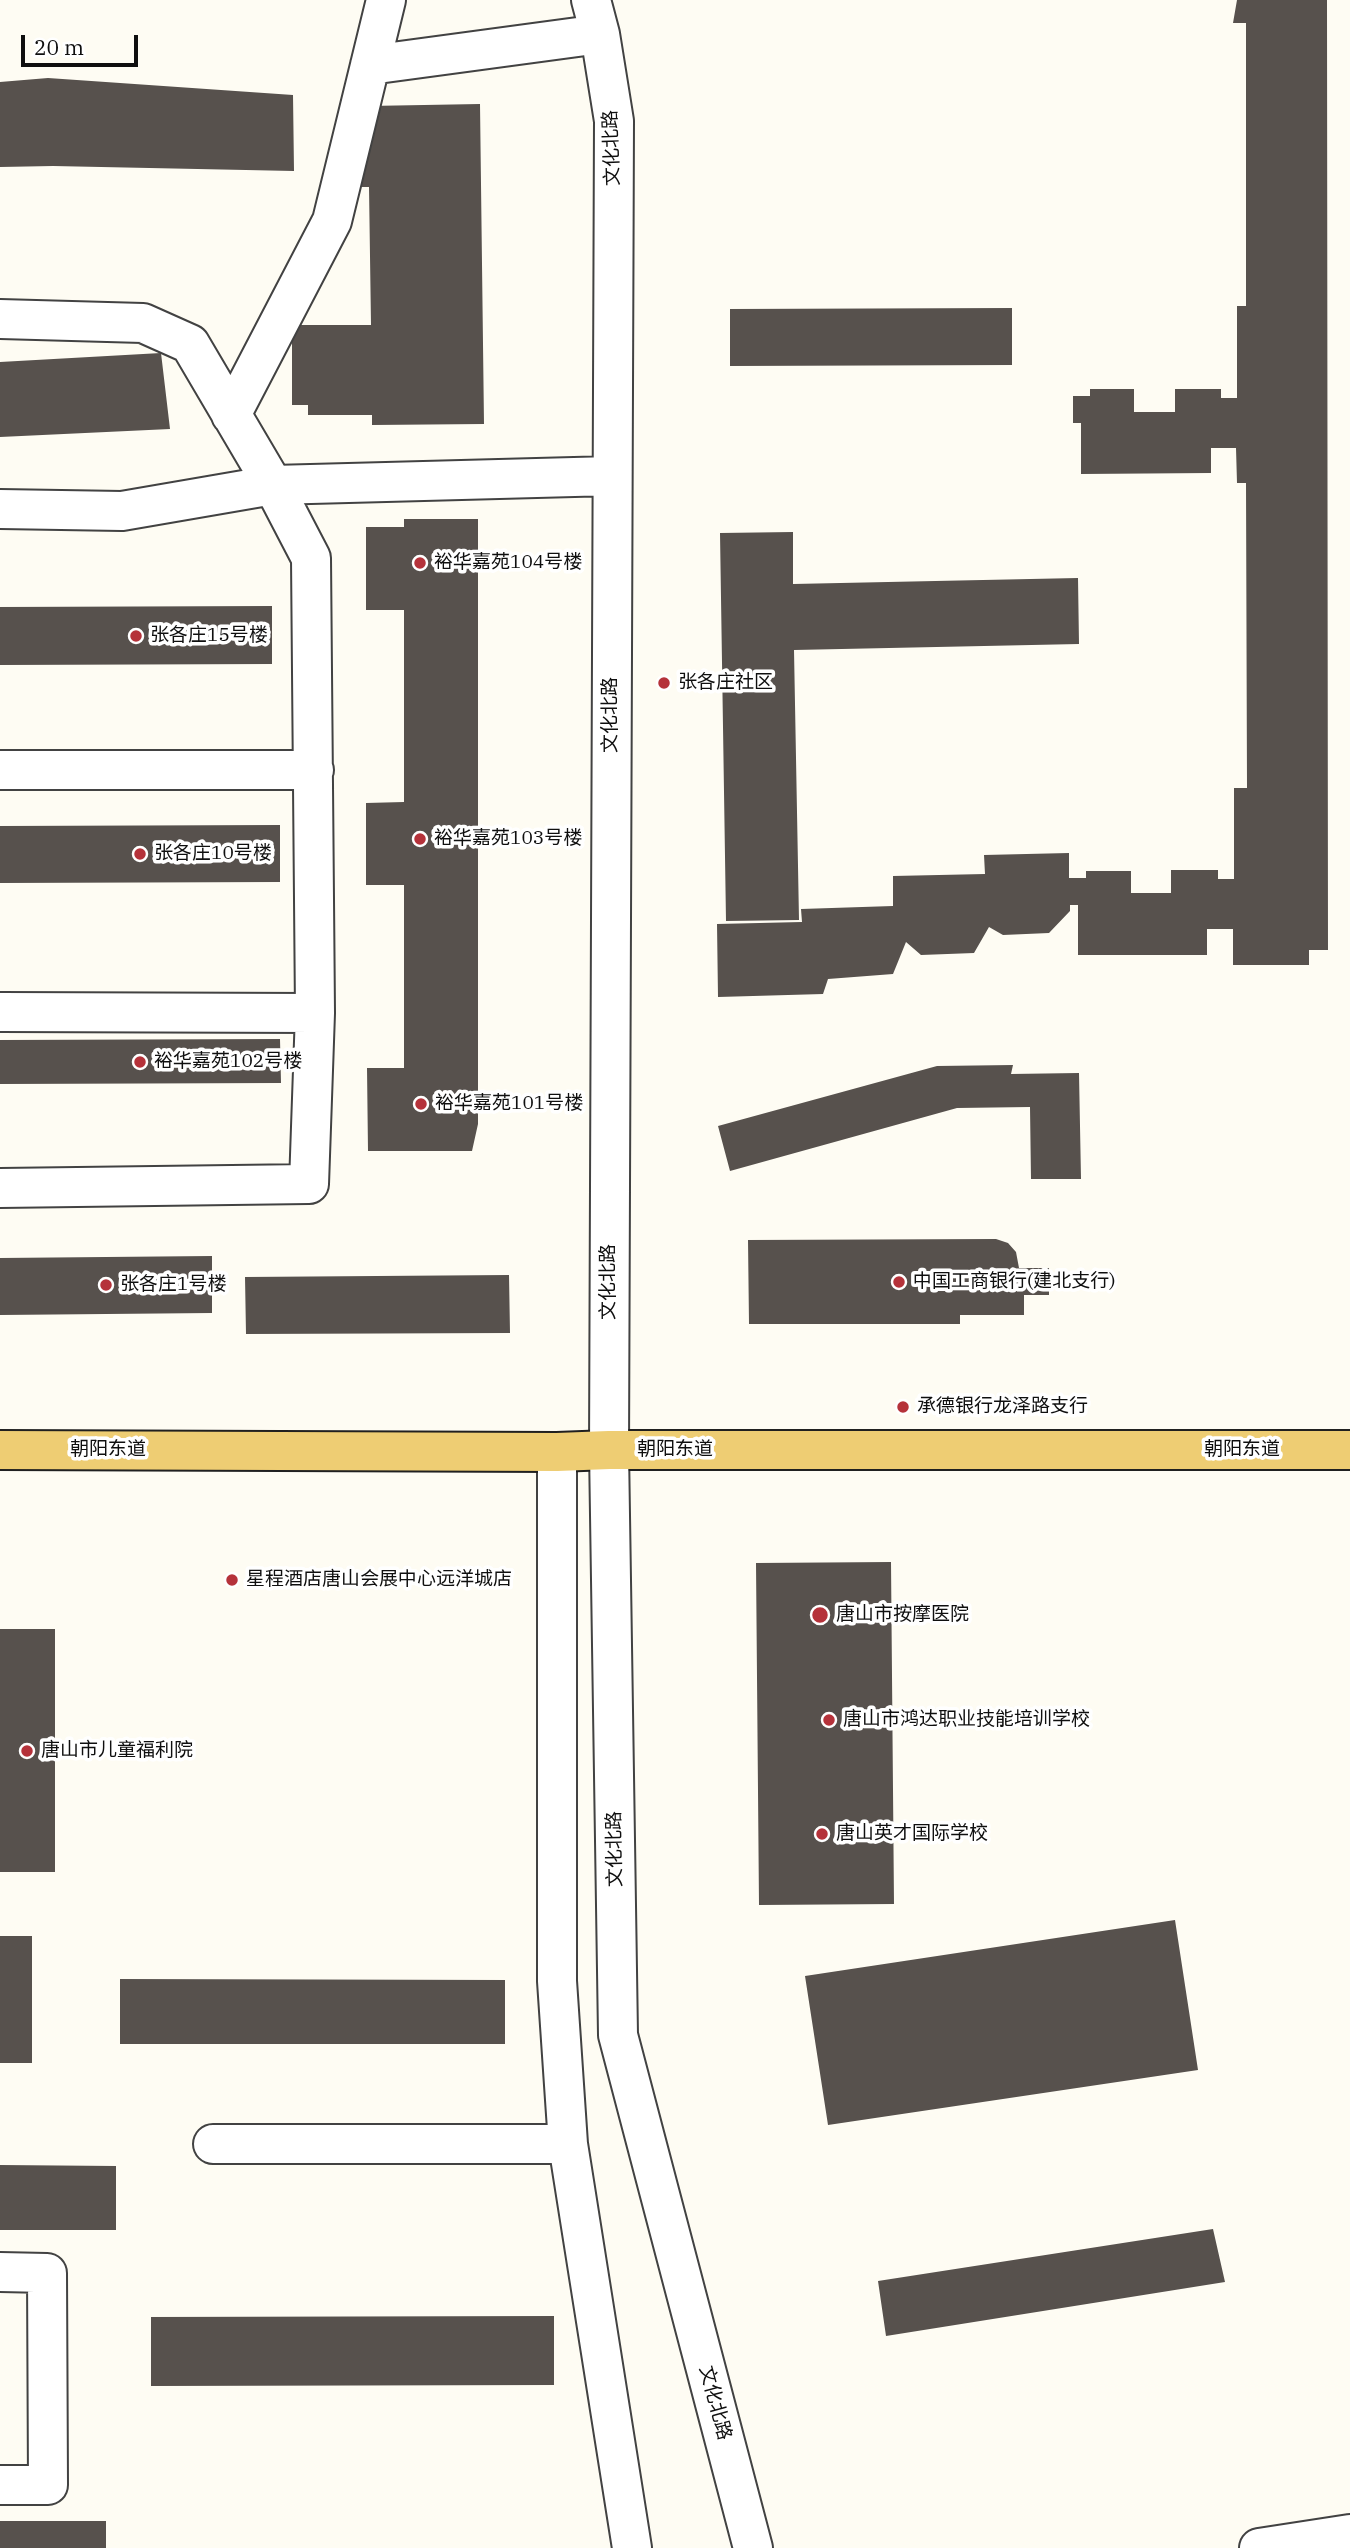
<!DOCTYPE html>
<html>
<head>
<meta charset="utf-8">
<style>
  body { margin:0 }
  #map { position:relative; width:1350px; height:2548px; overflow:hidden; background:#fefcf3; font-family:"IBM Plex Serif",serif }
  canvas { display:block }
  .scale { position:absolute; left:21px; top:35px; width:117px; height:32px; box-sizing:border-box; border:4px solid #0f0f0f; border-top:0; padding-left:9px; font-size:21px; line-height:24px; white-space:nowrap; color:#0f0f0f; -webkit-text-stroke:5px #fff; paint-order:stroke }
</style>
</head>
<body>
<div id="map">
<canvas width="1350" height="2548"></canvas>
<div class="scale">20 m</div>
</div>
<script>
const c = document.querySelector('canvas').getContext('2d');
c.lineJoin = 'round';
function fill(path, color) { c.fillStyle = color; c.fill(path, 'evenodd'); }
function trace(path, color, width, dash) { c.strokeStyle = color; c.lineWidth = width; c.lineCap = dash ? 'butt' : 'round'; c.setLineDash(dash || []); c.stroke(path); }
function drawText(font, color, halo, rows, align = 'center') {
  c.font = font + ' "IBM Plex Serif","Noto Sans SC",serif'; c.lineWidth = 7; c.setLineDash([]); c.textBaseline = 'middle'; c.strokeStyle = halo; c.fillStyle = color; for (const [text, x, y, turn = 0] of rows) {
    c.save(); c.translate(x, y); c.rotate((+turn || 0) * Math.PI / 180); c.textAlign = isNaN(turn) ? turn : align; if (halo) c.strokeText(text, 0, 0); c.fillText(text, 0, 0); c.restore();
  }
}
const building = new Path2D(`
  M1237,0H1327L1328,950H1309V965H1233V929H1207V955H1078V905H1070V911L1049,933L1003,935L989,927L974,953L921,955L906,942L893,974L828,979L823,994L718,997L717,924L802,922L801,909L893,906V876L985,874L984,855L1069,853V878H1086V871H1131V893H1171V870H1218V879H1234V788H1247L1246,483H1237L1236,448H1211V473L1081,474V423H1073V396H1090V389H1134V412H1175V389H1221V398H1237V306H1246V23H1233Z
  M48,78L293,95L294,171L53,166L0,167V82Z
  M480,104L484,424L372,425V415H308V405H292V325H371L369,187H353L368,106Z
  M1012,308V365L730,366V309Z
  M161,353L170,429L0,437V362Z
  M404,519H478V1124L472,1151H368L367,1068H404V885H366V803L404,802V610H366V527H404Z
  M793,532V584L1078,578L1079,644L794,650L799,920L726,921L720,533Z
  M272,606V664L0,665V607Z
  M280,825V882L0,883V826Z
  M280,1039L281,1083L0,1084V1040Z
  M1013,1065L1011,1074L1079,1073L1081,1179H1031L1030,1107L957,1108L730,1171L718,1126L937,1066Z
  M996,1239L1008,1243L1016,1252L1019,1268H1049V1295H1024V1315H960V1324H749L748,1240Z
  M212,1256V1313L0,1315V1258Z
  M509,1275L510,1333L246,1334L245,1277Z
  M891,1562L894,1904L759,1905L756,1563Z
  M0,1629H55V1872H0Z
  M1175,1920L1198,2070L828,2125L805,1976Z
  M0,1936H32V2063H0Z
  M120,1979L505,1980V2044H120Z
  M0,2165L116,2166V2230H0Z
  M1213,2229L1225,2282L886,2336L878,2281Z
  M554,2316V2385L151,2386V2317Z
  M0,2521H106V2548H0Z`);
const minor = new Path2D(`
  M591,0L600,34L614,121L609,1450L618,2035L753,2548
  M370,65L600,34
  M0,319L143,323L190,344L273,485L311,558L315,1013L309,1184L0,1188
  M231,415L332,221L386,0
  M0,509L122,511L273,485L612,476
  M0,770H314
  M0,1012L315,1013
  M557,1452V1981L568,2144L632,2548
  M213,2144H568
  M0,2272L47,2273L48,2485H0
  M1259,2548L1350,2534`);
const major = new Path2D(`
  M0,1450L557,1452L609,1450H1350`);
const markers = [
  [420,563,7,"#b5323a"],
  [136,636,7,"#b5323a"],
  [664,683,7,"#b5323a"],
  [420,839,7,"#b5323a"],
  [140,854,7,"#b5323a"],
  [140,1062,7,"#b5323a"],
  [421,1104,7,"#b5323a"],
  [899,1282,7,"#b5323a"],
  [106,1285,7,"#b5323a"],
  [903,1407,7,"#b5323a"],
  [232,1580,7,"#b5323a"],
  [820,1615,9,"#b5323a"],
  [829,1720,7,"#b5323a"],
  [27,1751,7,"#b5323a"],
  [822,1834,7,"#b5323a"]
];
const streetNames = [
  ["文化北路",612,148,-92],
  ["文化北路",611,715,-90],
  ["文化北路",609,1282,-90],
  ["朝阳东道",108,1450],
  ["朝阳东道",675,1450],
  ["朝阳东道",1242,1450],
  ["文化北路",615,1849,-91],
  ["文化北路",715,2403,75]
];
const poiNames = [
  ["裕华嘉苑104号楼",434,563],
  ["张各庄15号楼",150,636],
  ["张各庄社区",678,683],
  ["裕华嘉苑103号楼",434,839],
  ["张各庄10号楼",154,854],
  ["裕华嘉苑102号楼",154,1062],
  ["裕华嘉苑101号楼",435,1104],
  ["中国工商银行(建北支行)",913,1282],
  ["张各庄1号楼",120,1285],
  ["承德银行龙泽路支行",917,1407],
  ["星程酒店唐山会展中心远洋城店",246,1580],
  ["唐山市按摩医院",836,1615],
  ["唐山市鸿达职业技能培训学校",843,1720],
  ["唐山市儿童福利院",41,1751],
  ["唐山英才国际学校",836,1834]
];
fill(building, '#57514d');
trace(minor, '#424242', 42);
trace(major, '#202020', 42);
trace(minor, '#fff', 38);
trace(major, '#eecd73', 38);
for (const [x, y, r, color] of markers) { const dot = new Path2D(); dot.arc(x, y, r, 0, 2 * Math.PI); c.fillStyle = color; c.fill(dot); trace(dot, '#fff', 2.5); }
drawText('19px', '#0f0f0f', '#fff', streetNames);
drawText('19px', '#0f0f0f', '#fff', poiNames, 'left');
</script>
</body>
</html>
